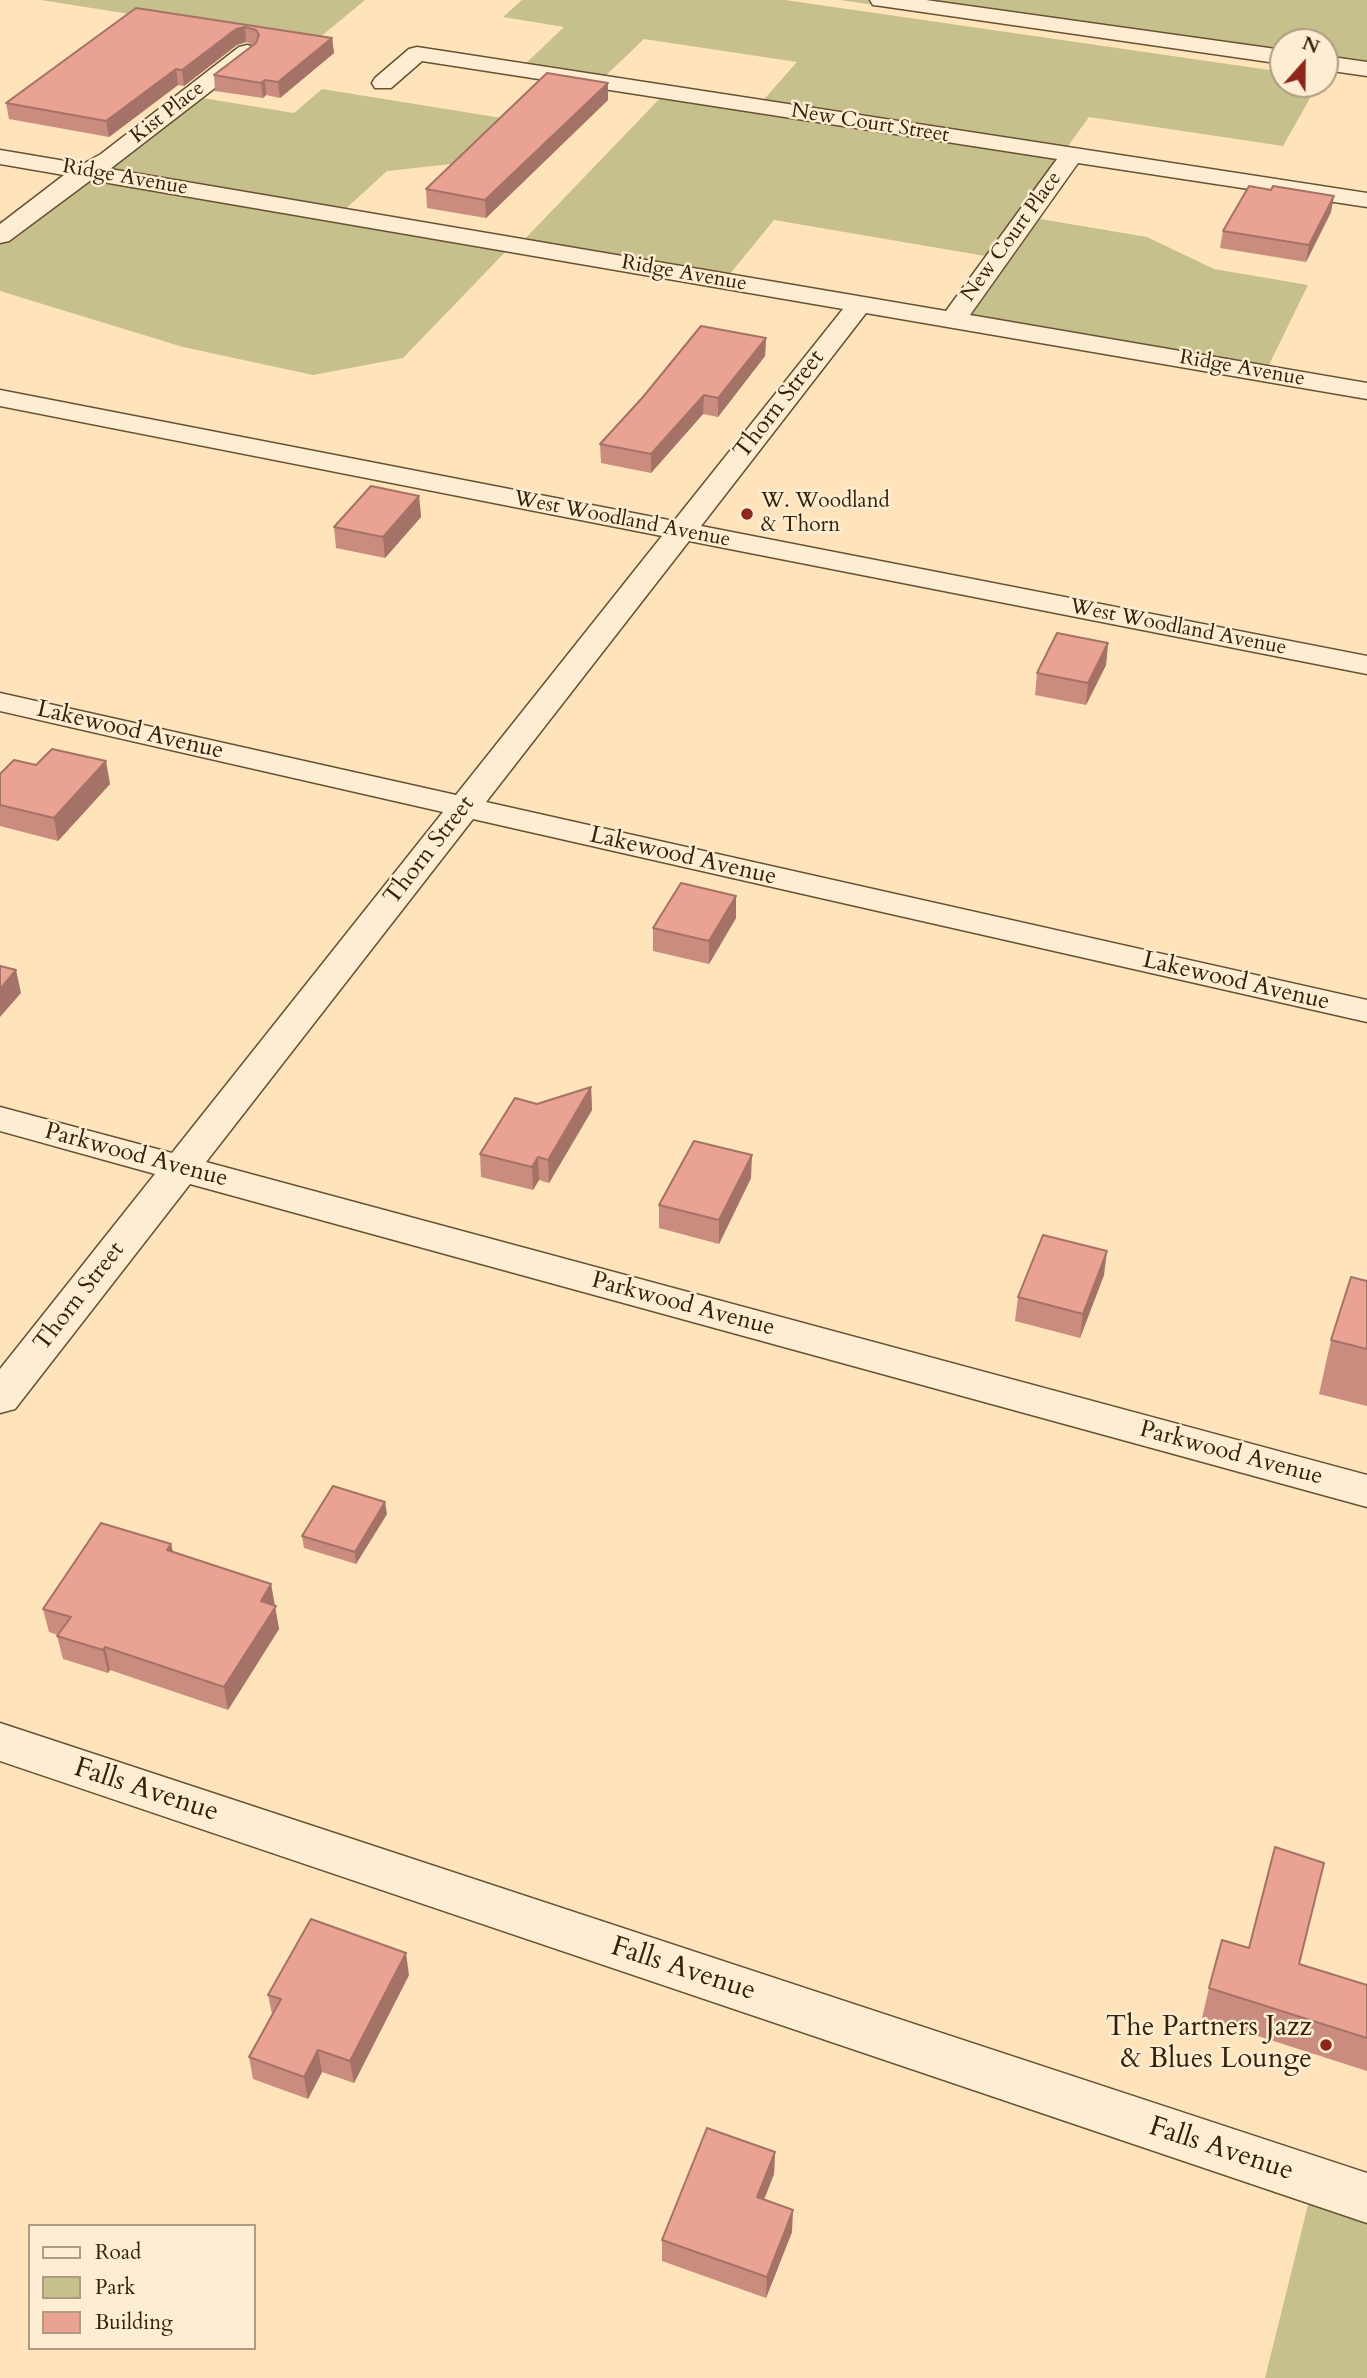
<!DOCTYPE html>
<html>
<head>
<meta charset="utf-8">
<style>
  body { margin:0 }
  #map { position:relative; width:1367px; height:2378px; overflow:hidden; background:#fee3bb; font-family:Cardo,serif }
  canvas { display:block }
  .legend { position:absolute; left:28px; top:2224px; width:228px; height:126px; box-sizing:border-box; background:#feedd3; border:2px solid #ae9b81; margin:0; padding:9px 12px; list-style:none; font-size:21px; color:#362006 }
  .legend li { display:flex; align-items:center; gap:14px; height:35px }
  .legend b { width:35px; border:2px solid #ae9b81 }
  .north { position:absolute; left:1269px; top:28px; width:70px; height:70px; box-sizing:border-box; background:#feedd3; border:2px solid #ae9b81; border-radius:50%; rotate:21deg; font-size:19px; font-weight:700; line-height:28px; text-align:center; color:#362006 }
  .north::after { content:''; display:block; margin:auto; width:24px; height:32px; background:#8f2418; clip-path:polygon(50% 0,100% 100%,50% 72%,0 100%) }
</style>
</head>
<body>
<div id="map">
<canvas width="1367" height="2378"></canvas>
<ul class="legend">
<li><b style="height:9px;background:#feedd3"></b>Road</li>
<li><b style="height:19px;background:#c6c18c"></b>Park</li>
<li><b style="height:19px;background:#eaa392"></b>Building</li>
</ul>
<div class="north">N</div>
</div>
<script>
const c = document.querySelector('canvas').getContext('2d');
c.lineJoin = 'round';
function fill(path, color) { c.fillStyle = color; c.fill(path, 'evenodd'); }
function trace(path, color, width, dash) { c.strokeStyle = color; c.lineWidth = width; c.lineCap = dash ? 'butt' : 'round'; c.setLineDash(dash || []); c.stroke(path); }
function drawText(font, color, halo, rows, align = 'center') {
  c.font = font + ' Cardo,serif'; c.lineWidth = 5; c.setLineDash([]); c.textBaseline = 'middle'; c.strokeStyle = halo; c.fillStyle = color; for (const [text, x, y, turn = 0] of rows) {
    c.save(); c.translate(x, y); c.rotate((+turn || 0) * Math.PI / 180); c.textAlign = isNaN(turn) ? turn : align; if (halo) c.strokeText(text, 0, 0); c.fillText(text, 0, 0); c.restore();
  }
}
const green = new Path2D(`
  M41,0H365L313,43Z
  M522,0H785L1283,72V84H1318L1283,146L1089,117L1063,153L1028,217L1147,237L1214,269L1308,285L1265,373L953,320L997,258L774,220L724,281L519,245L666,92L758,106L797,62L644,39L599,82L519,70L564,27L503,17Z
  M840,0H1367V74L1325,69V42H1283V63Z
  M322,89L514,120L470,162L387,171L340,214L513,244L403,358L313,375L183,347L0,291V220L16,223L190,96L294,113Z
  M1314,2181L1367,2198V2378H1265Z`);
const minor = new Path2D(`
  M870,0H926L1283,50V64L881,6L873,5Z
  M247,45L255,47L258,52L255,57L110,169L946,311L1057,159L422,61L391,88H375L372,83L375,78L409,49L417,47L1367,193V207L1078,163L970,315L1367,383V399L866,313L701,526L1367,656V674L689,541L486,802L1367,1000V1022L473,819L206,1162L1367,1475V1507L190,1184L15,1409L0,1413V1369L155,1174L0,1131V1107L172,1153L443,812L0,711V693L456,795L662,536L0,406V390L674,521L843,309L91,180L9,241L0,243V224L64,175L0,164V150L83,164L101,154L239,47Z
  M1325,56L1367,62V76L1325,70Z
  M0,1723L1367,2173V2223L0,1761Z`);
const wall = new Path2D(`
  M136,8L332,38L334,53L280,98L266,95L263,98L215,91L214,75L253,45L246,42L237,45L184,86L178,85L109,137L9,119L6,103Z
  M608,100L486,218L427,208L426,189Z
  M1331,212L1306,262L1220,248L1223,231Z
  M766,338L765,356L718,417L703,414L651,473L601,463L600,444Z
  M419,496L421,517L385,558L336,548L334,527Z
  M1108,643L1106,665L1086,705L1035,695L1037,673Z
  M36,765L110,784L58,841L0,826V774Z
  M736,896V918L709,964L653,951V928Z
  M591,1087L592,1110L549,1183L539,1180L533,1190L481,1177L480,1154L537,1104Z
  M751,1178L719,1244L659,1228V1205Z
  M1104,1275L1080,1338L1015,1321L1018,1297Z
  M1367,1281V1406L1319,1394L1331,1340Z
  M387,1514L356,1564L304,1548L302,1536Z
  M171,1544L173,1552L271,1584L279,1629L228,1710L110,1670L108,1673L63,1659L57,1636L58,1635L49,1632L43,1609Z
  M1299,1964L1367,1985V2071L1202,2018L1209,1988Z
  M409,1975L354,2083L322,2072L308,2099L253,2079L249,2057L272,2014L268,1995Z
  M775,2152L774,2174L764,2200L792,2232L766,2298L662,2261V2240Z`);
const shadedWall = new Path2D(`
  M245,27L246,42L237,45L184,86L182,70L236,29Z
  M332,38L334,53L280,98L278,82Z
  M176,69L178,85L109,137L106,121Z
  M265,80L266,95L263,98L261,83Z
  M608,83V100L486,218L485,200Z
  M1334,196L1331,212L1306,262L1309,245Z
  M766,338L765,356L718,417V398Z
  M704,395L703,414L651,473V454Z
  M419,496L421,517L385,558L383,537Z
  M1108,643L1106,665L1086,705L1088,683Z
  M106,761L110,784L58,841L54,818Z
  M736,896V918L709,964V941Z
  M16,970L21,993L0,1017V989Z
  M591,1087L592,1110L549,1183L548,1160Z
  M752,1155L751,1178L719,1244V1220Z
  M538,1157L539,1180L533,1190L532,1167Z
  M1107,1251L1104,1275L1080,1338L1083,1314Z
  M385,1502L387,1514L356,1564L355,1552Z
  M171,1544L176,1567L167,1550Z
  M271,1584L279,1629L228,1710L224,1687L261,1601Z
  M105,1647L110,1670L108,1673L103,1650Z
  M406,1953L409,1975L354,2083L350,2061Z
  M318,2050L322,2072L308,2099L304,2077Z
  M775,2152L774,2174L756,2219L757,2197Z
  M793,2210L792,2232L766,2298L767,2277Z`);
const building = new Path2D(`
  M136,8L332,38L278,82L265,80L261,83L214,75L256,43L259,35L256,30L245,27L236,29L182,70L176,69L106,121L6,103Z
  M547,73L608,83L485,200L426,189Z
  M1249,186L1271,190L1273,186L1334,196L1309,245L1223,231Z
  M701,326L766,338L718,398L704,395L651,454L600,444L643,397Z
  M371,486L419,496L383,537L334,527Z
  M1057,633L1108,643L1088,683L1037,673Z
  M52,749L106,761L54,818L0,805V774L14,760L36,765Z
  M681,883L736,896L709,941L653,928Z
  M0,966L16,970L0,989Z
  M591,1087L548,1160L538,1157L532,1167L480,1154L515,1098L537,1104Z
  M694,1141L752,1155L719,1220L659,1205Z
  M1043,1235L1107,1251L1083,1314L1018,1297Z
  M1351,1277L1367,1281V1349L1331,1340Z
  M333,1486L385,1502L355,1552L302,1536Z
  M101,1523L171,1544L167,1550L271,1584L261,1601L276,1606L224,1687L105,1647L103,1650L57,1636L71,1617L43,1609Z
  M1275,1847L1324,1863L1299,1964L1367,1985V2038L1209,1988L1222,1940L1249,1948Z
  M311,1919L406,1953L350,2061L318,2050L304,2077L249,2057L281,1999L268,1995Z
  M707,2128L775,2152L757,2197L793,2210L767,2277L662,2240Z`);
const markers = [
  [747,514,7,"#8f2418"],
  [1326,2045,7,"#8f2418"]
];
const farStreetnames = [
  ["Kist Place",168,113,-38],
  ["New Court Street",870,124,9],
  ["Ridge Avenue",125,178,10],
  ["New Court Place",1012,237,-54],
  ["Ridge Avenue",684,274,10],
  ["Ridge Avenue",1242,369,10],
  ["West Woodland Avenue",622,520,11],
  ["West Woodland Avenue",1178,628,11]
];
const farPoinames = [
  ["W. Woodland",761,502],
  ["& Thorn",761,526]
];
const streetNames = [
  ["Thorn Street",780,405,-52],
  ["Lakewood Avenue",130,731,13],
  ["Thorn Street",430,851,-52],
  ["Lakewood Avenue",683,857,13],
  ["Lakewood Avenue",1236,982,13],
  ["Parkwood Avenue",136,1156,15],
  ["Thorn Street",80,1297,-52],
  ["Parkwood Avenue",683,1305,15],
  ["Parkwood Avenue",1231,1454,15]
];
const nearStreetnames = [
  ["Falls Avenue",146,1791,18],
  ["Falls Avenue",683,1970,18],
  ["Falls Avenue",1221,2150,18]
];
const nearPoinames = [
  ["The Partners Jazz",1312,2029],
  ["& Blues Lounge",1312,2061]
];
fill(green, '#c6c18c');
trace(minor, '#685133', 3);
fill(minor, '#feedd3');
fill(wall, '#c98c7e');
fill(shadedWall, '#a47266');
fill(building, '#eaa392');
trace(building, '#a47266', 2);
for (const [x, y, r, color] of markers) { const dot = new Path2D(); dot.arc(x, y, r, 0, 2 * Math.PI); c.fillStyle = color; c.fill(dot); trace(dot, '#feedd3', 2.5); }
drawText('21px', '#362006', '#feedd3', farStreetnames);
drawText('21px', '#362006', '#feedd3', farPoinames, 'left');
drawText('24px', '#362006', '#feedd3', streetNames);
drawText('28px', '#362006', '#feedd3', nearStreetnames);
drawText('28px', '#362006', '#feedd3', nearPoinames, 'right');
</script>
</body>
</html>
